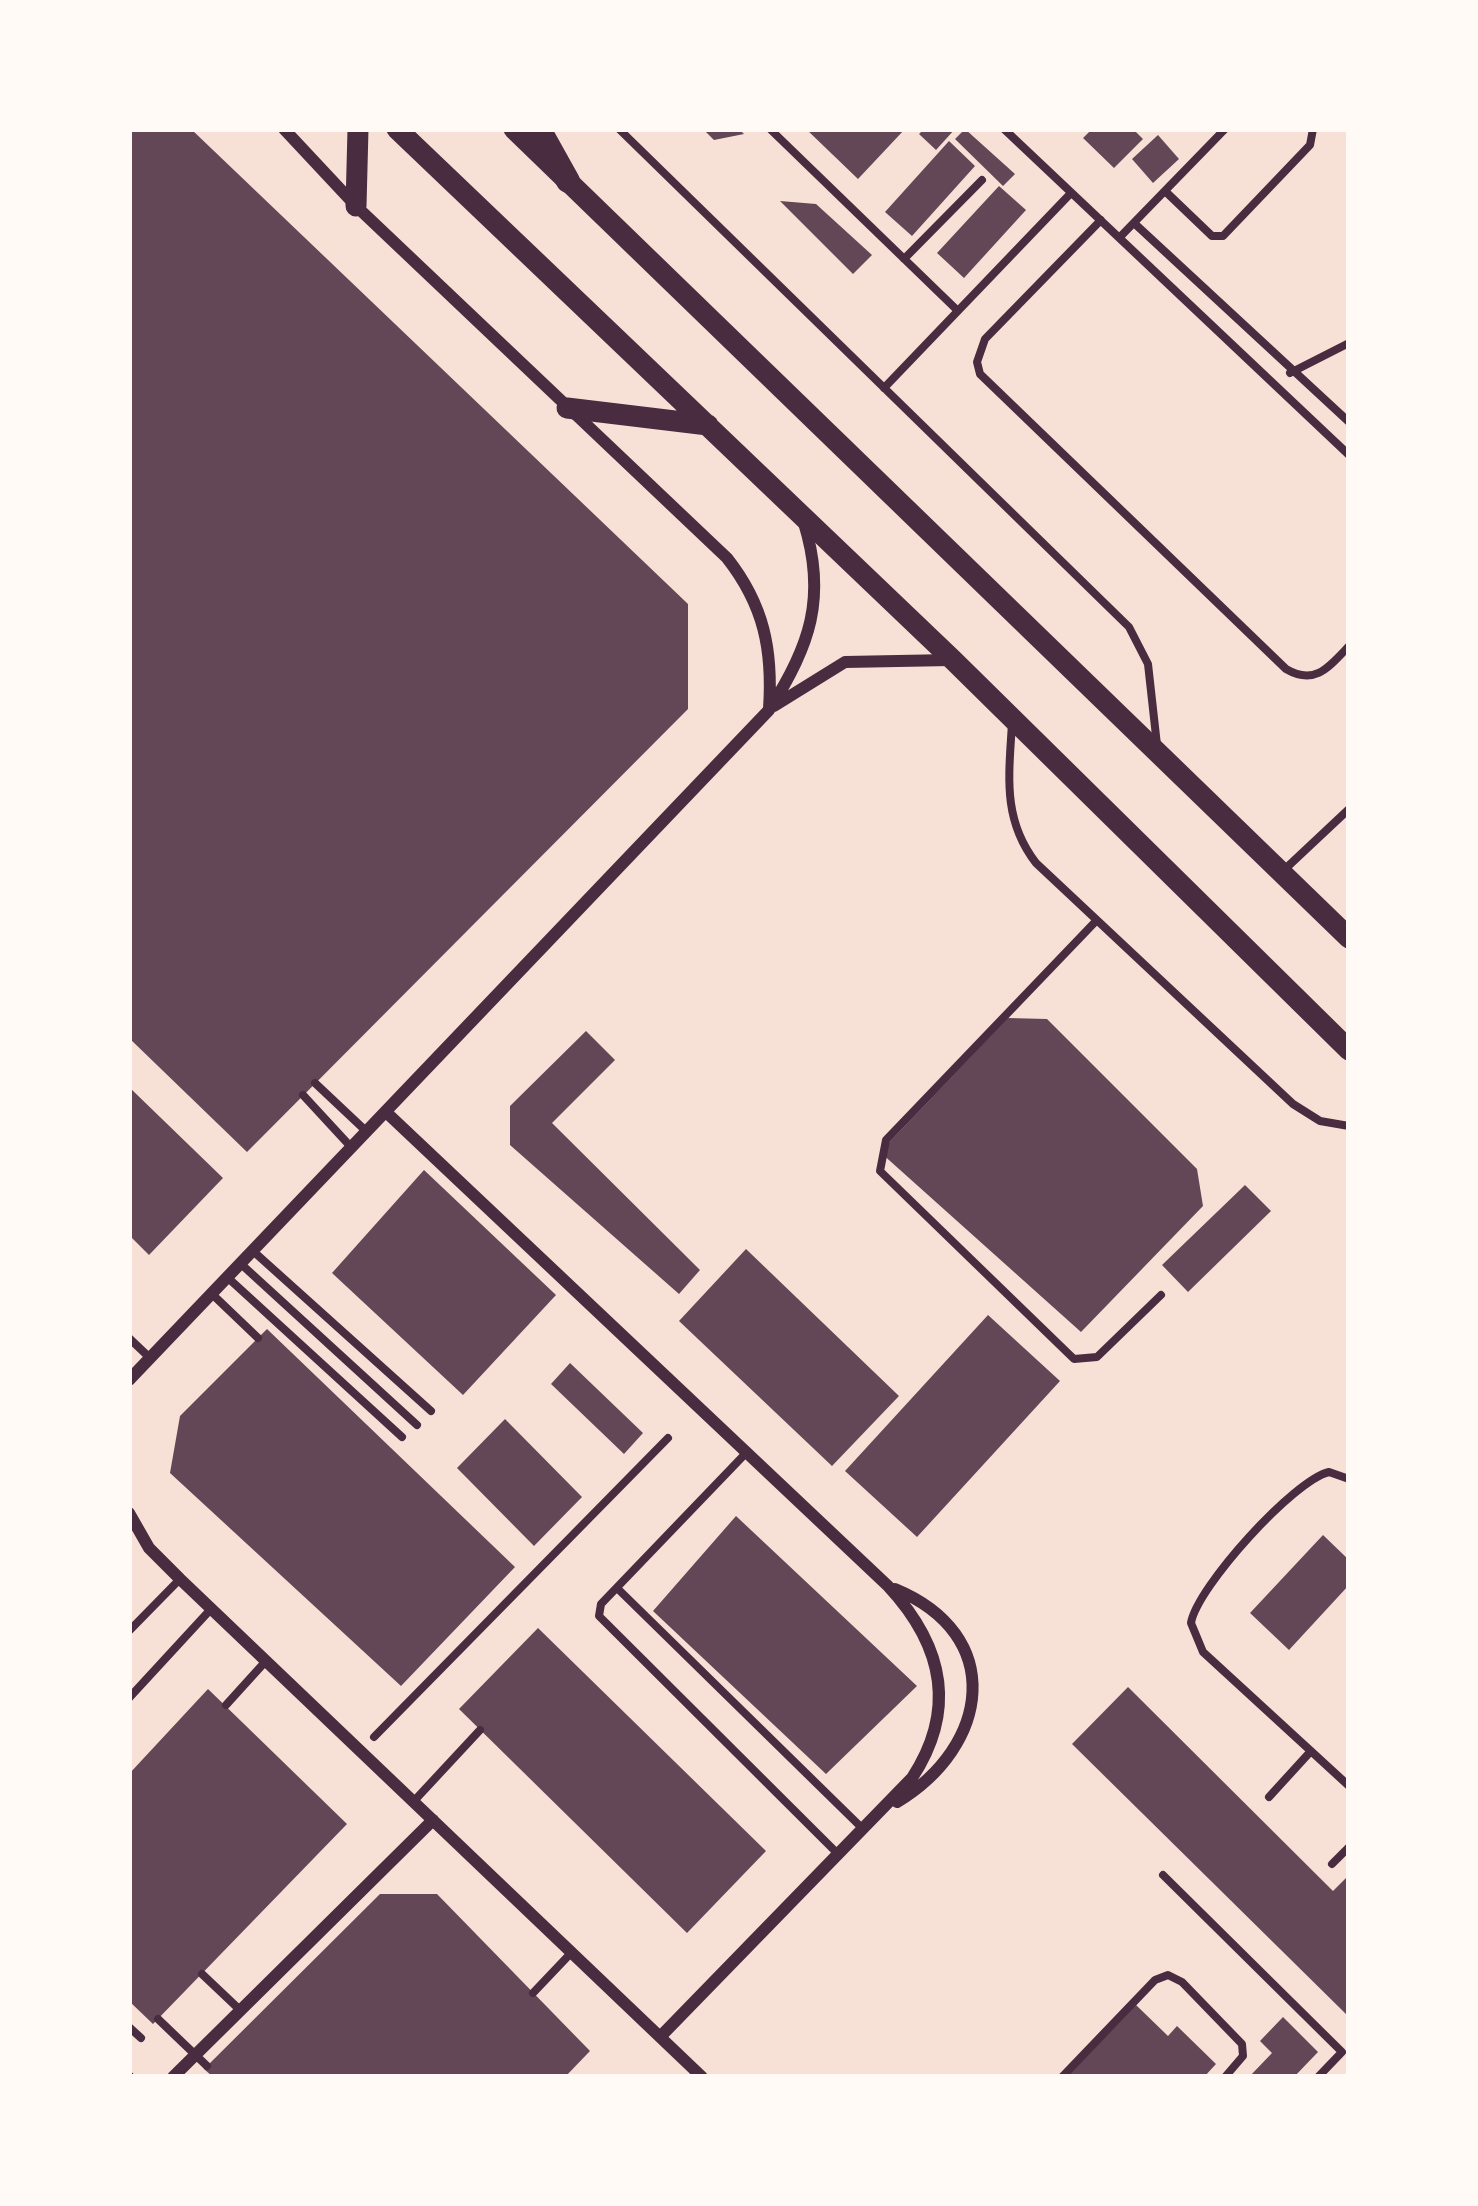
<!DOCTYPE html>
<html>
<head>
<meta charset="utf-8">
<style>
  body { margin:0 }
  #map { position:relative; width:1478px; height:2206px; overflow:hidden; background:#f7e1d7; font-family:Inter,sans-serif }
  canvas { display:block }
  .frame { position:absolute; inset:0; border:132px solid #fffaf5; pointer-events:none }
</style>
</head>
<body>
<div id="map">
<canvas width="1478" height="2206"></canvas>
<div class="frame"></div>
</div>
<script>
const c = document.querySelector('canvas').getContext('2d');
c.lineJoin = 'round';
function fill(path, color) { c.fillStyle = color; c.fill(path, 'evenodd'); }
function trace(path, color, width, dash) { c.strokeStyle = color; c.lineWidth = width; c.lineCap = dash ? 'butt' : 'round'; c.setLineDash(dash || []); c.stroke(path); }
const building = new Path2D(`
  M129,129H191L688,604V709L247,1152L129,1038Z
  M703,129H739L744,134L714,140Z
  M806,129H905L858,179Z
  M924,129H955L936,150L919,134Z
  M965,129L1015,174L1003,186L955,139Z
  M1092,129H1133L1143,139L1114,168L1083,138Z
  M1158,135L1179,159L1153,183L1132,159Z
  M949,141L975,166L912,236L885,212Z
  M999,186L1026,210L964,278L937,253Z
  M780,201L816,204L872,255L853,274Z
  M1008,1018L1047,1019L1197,1169L1203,1206L1081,1332L880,1152Z
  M586,1031L615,1060L552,1123L700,1270L679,1294L510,1145V1106Z
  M129,1087L223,1178L149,1255L129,1235Z
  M424,1170L556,1295L463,1395L332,1273Z
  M1245,1185L1271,1211L1188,1292L1162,1265Z
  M746,1249L899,1396L832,1466L679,1321Z
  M988,1315L1060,1381L917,1537L845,1471Z
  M267,1329L515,1567L401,1686L170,1473L180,1416Z
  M570,1363L643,1433L624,1454L551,1384Z
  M505,1419L582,1497L534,1546L457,1468Z
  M736,1516L917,1686L826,1774L653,1611Z
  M1323,1535L1349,1560V1585L1289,1650L1250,1613Z
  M538,1628L766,1851L687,1933L459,1709Z
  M1128,1687L1333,1891L1349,1875V2017L1072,1744Z
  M208,1689L347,1824L153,2024L129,2001V1774Z
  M380,1894H437L590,2051L565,2077H213L204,2069Z
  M1136,2005L1168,2036L1177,2026L1216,2064L1204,2077H1066Z
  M1283,2017L1318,2052L1294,2077H1249L1272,2053L1260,2041Z`);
const path = new Path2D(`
  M374,1737L668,1438
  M1163,1875L1342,2052L1318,2077
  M129,2027L141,2038`);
const service = new Path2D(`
  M619,129L1129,627L1148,664L1157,745
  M770,129L958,311
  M1004,129L1349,455
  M1165,191L1212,236H1223L1310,145L1313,129
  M1101,220L985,339L977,362L980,374L1286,669C1315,686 1329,667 1349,646
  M1134,223L1349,422
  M1120,237L1225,129
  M904,259L982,180
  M1290,373L1349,343
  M884,388L1071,193
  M1012,723C1009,775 1002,819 1036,863L1293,1104L1320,1121L1349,1126
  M1284,870L1349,809
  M1096,921L886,1140L880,1171L1074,1359L1097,1357L1161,1295
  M315,1083L366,1131
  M303,1095L351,1147
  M253,1251L431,1411
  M241,1264L417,1425
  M227,1277L402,1437
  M212,1294L258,1338
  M129,1338L150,1358
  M747,1452L601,1604L599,1616L838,1854
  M1349,1479L1329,1472C1294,1480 1197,1587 1191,1623L1203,1652L1349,1786
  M617,1588L862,1828
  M129,1631L180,1579
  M129,1698L211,1609
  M226,1705L265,1662
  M1269,1797L1311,1751
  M414,1801L480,1730
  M1332,1864L1349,1847
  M202,1974L240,2010
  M533,1993L571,1953
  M158,2019L207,2066
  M129,2075L131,2077
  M1062,2077L1155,1980L1168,1975L1182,1982L1242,2044L1243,2056L1225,2077`);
const minor = new Path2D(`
  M284,129L356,206L727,558C764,605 773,650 769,709
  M774,706L845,662L951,660
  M387,1113L888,1586C942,1644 958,1708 912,1778L660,2037
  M129,1380L769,710C810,647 827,597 804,523
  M129,1513L149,1548L180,1579L702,2077
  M895,1589C1006,1635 990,1746 897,1802
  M173,2077L433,1820`);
const tertiary = new Path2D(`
  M397,129L953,660L1349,1050
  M514,129L1349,938
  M356,206L358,129
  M567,408L708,425`);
const primary = new Path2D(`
  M539,129L568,181`);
fill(building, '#644757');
trace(path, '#4a2c40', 8);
trace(service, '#4a2c40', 8);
trace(minor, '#4a2c40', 12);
trace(tertiary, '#4a2c40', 21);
trace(primary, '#4a2c40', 24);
</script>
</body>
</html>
